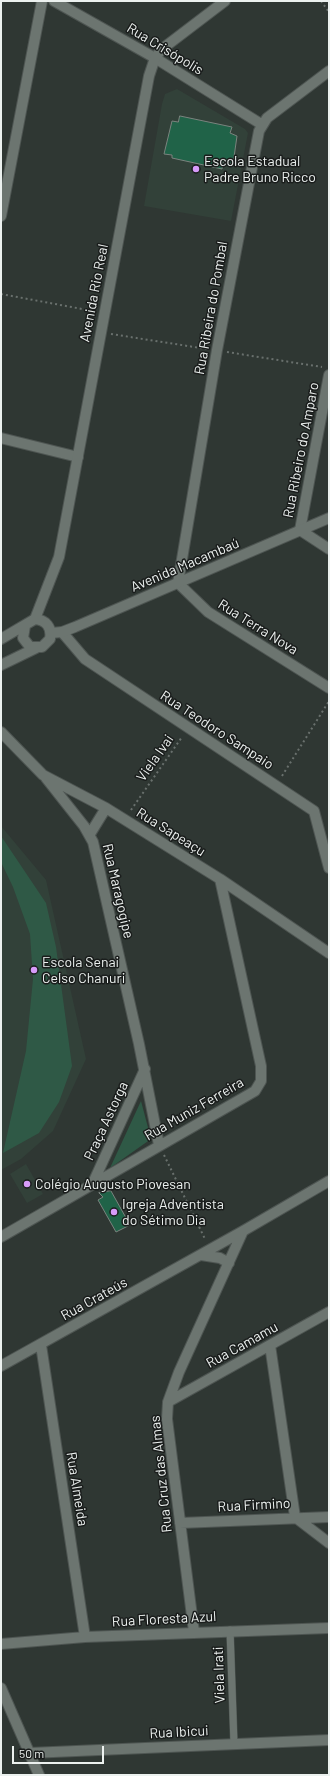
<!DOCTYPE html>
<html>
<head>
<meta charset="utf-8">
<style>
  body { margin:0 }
  #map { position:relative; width:330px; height:1776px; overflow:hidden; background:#2f3733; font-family:Barlow,sans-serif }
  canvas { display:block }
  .frame { position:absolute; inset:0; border:2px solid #ecf1ef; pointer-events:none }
  .scale { position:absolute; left:12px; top:1746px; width:92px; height:18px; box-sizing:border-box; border:2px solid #ecf1ef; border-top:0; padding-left:5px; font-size:12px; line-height:14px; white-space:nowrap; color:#ecf1ef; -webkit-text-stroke:3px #1a1d1c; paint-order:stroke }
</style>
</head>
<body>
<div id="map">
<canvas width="330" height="1776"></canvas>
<div class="frame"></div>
<div class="scale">50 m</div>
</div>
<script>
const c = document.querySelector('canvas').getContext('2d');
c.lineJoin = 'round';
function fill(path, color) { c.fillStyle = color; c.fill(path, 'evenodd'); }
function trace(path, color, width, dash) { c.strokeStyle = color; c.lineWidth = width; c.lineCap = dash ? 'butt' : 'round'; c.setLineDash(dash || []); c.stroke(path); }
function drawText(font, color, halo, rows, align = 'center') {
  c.font = font + ' Barlow,sans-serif'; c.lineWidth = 3; c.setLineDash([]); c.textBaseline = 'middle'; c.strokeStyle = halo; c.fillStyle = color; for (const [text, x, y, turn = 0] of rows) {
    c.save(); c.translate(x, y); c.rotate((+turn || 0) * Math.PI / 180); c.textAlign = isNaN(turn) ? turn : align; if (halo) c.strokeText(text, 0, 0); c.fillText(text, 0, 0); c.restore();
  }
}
const built = new Path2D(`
  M177,89L245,129L248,133L231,221L144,206L162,104L165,94Z
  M1,826L46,880L86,1059L53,1131L21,1159L1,1170Z
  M26,1164L43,1194L27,1203L10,1174Z`);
const green = new Path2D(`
  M1,836L46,903L56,947L72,1066L59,1102L39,1133L3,1153L26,1051L33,979L30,934L13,887L1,862Z
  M141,1101L151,1139L110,1168Z`);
const building = new Path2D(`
  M180,116L232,127L230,133L237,136L233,164L223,162L222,169L172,158V155L164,154L172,121L178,122Z
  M111,1191L130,1225L116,1232L98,1200L103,1197L99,1193Z`);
const path = new Path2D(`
  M321,1L329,12
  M1,294L93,311
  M111,334L207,349
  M227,352L322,367
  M282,776L329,701
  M131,810L182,737
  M164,1155L205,1239
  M329,1750V1756`);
const lane = new Path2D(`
  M230,1630L234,1744`);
const street = new Path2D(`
  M54,1L155,58L261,124
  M329,71L267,118L259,131L217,350L178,583L208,612L329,688
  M1,216L42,1
  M1,438L78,457
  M300,530L329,375
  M62,632L85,659L314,811L329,868
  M1,732L43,775L106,808L220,879L329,953
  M46,778L84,826L93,842L139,1044L159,1145
  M90,834L106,808
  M92,1185L145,1069
  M1,1237L255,1091L261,1081V1066L220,879
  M201,1255L220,1258L229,1263
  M41,1345L85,1637
  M270,1345L295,1517L329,1543
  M1,1366L243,1231L329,1181
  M168,1402L329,1312
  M180,1523L329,1517
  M194,1632L167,1419L168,1402L179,1372L243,1231
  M1,1644L85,1637L329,1628
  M1,1688L39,1775
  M30,1753L329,1740`);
const secondary = new Path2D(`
  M300,530L329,549
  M35,619L59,557L149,76L155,58L162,49L225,1
  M51,633L62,632L75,627L329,518
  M1,639L35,619C46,620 52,627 50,639L42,647H30L23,638L25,626
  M1,665L36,648`);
const markers = [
  [196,169,4,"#d79bf9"],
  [34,970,4,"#d79bf9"],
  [27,1184,4,"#d79bf9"],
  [114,1212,4,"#d79bf9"]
];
const streetNames = [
  ["Rua Crisópolis",165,49,31],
  ["Avenida Rio Real",94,293,-79],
  ["Rua Ribeira do Pombal",211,308,-80],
  ["Rua Ribeiro do Amparo",301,450,-79],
  ["Avenida Macambaú",185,565,-23],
  ["Rua Terra Nova",258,627,32],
  ["Rua Teodoro Sampaio",217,730,33],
  ["Viela Ivai",155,758,-55],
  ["Rua Sapeaçu",171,832,32],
  ["Rua Maragogipe",118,891,77],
  ["Rua Muniz Ferreira",194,1109,-30],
  ["Praça Astorga",106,1121,-65],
  ["Rua Crateús",94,1299,-29],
  ["Rua Camamu",242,1345,-29],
  ["Rua Cruz das Almas",161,1474,-96],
  ["Rua Almeida",77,1489,81],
  ["Rua Firmino",254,1505,-3],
  ["Rua Floresta Azul",164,1619,-3],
  ["Viela Irati",219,1675,-92],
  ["Rua Ibicui",179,1732,-3]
];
const poiNames = [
  ["Escola Estadual",204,161],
  ["Padre Bruno Ricco",204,177],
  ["Escola Senai",42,962],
  ["Celso Chanuri",42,978],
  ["Colégio Augusto Piovesan",35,1184],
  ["Igreja Adventista",122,1204],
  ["do Sétimo Dia",122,1220]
];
fill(built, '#324139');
fill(green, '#2f5946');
fill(building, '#206348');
trace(building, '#7a837e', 1);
trace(lane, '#4e5552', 8);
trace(street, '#4e5552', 12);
trace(secondary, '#4e5552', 12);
trace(path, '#69706d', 2, [2, 3]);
trace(lane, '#6c7570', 7);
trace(street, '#6c7570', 10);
trace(secondary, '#6c7570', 10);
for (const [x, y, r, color] of markers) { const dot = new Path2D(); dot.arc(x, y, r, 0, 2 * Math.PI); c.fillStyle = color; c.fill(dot); trace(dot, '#1a1d1c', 1.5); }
drawText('14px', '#ecf1ef', '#1a1d1c', streetNames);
drawText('14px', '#ecf1ef', '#1a1d1c', poiNames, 'left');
</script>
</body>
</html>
